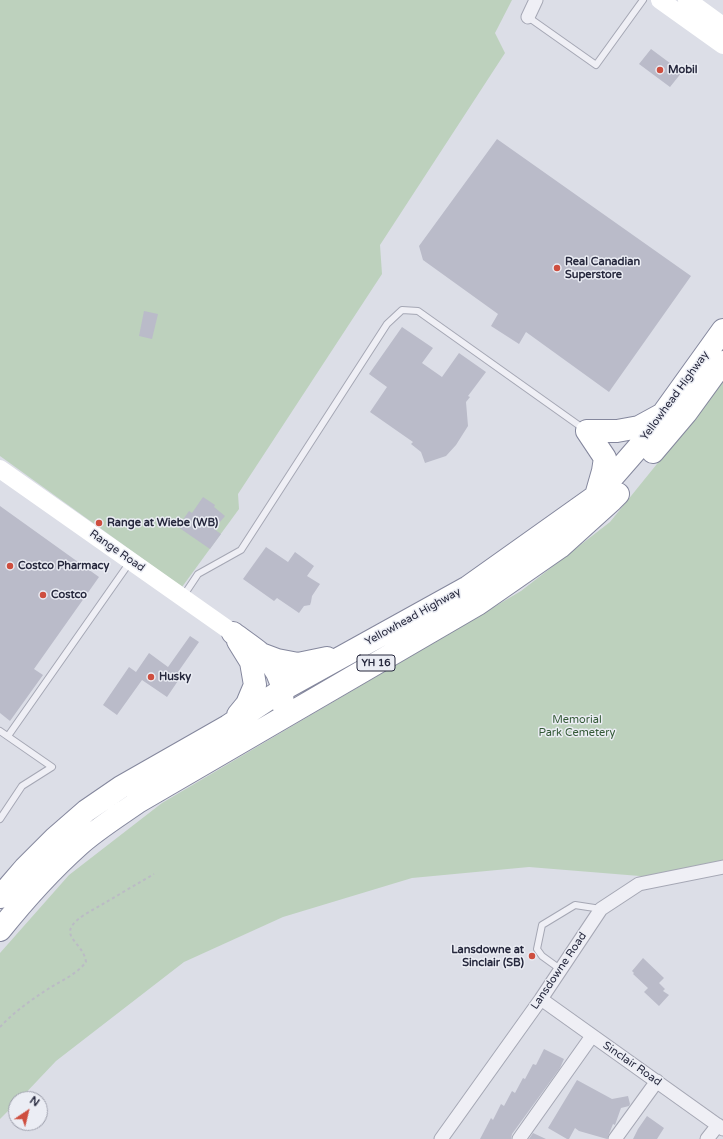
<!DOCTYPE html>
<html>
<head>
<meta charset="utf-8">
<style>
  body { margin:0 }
  #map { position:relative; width:723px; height:1139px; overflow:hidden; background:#dcdee7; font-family:"Varela Round",sans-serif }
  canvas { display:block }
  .north { position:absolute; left:8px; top:1091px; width:40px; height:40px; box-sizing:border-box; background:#ebedf4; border:1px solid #9c9eab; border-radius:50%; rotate:35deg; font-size:11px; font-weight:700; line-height:16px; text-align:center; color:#26283d }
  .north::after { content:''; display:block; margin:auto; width:14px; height:18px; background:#ce4e3f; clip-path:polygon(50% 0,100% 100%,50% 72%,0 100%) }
</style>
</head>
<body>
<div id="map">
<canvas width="723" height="1139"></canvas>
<div class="north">N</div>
</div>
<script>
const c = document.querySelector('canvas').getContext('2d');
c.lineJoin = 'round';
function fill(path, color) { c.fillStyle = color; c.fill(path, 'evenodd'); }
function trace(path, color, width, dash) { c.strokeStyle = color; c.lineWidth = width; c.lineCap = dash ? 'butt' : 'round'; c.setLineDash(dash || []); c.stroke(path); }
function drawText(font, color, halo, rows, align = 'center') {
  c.font = font + ' "Varela Round",sans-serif'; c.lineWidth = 3; c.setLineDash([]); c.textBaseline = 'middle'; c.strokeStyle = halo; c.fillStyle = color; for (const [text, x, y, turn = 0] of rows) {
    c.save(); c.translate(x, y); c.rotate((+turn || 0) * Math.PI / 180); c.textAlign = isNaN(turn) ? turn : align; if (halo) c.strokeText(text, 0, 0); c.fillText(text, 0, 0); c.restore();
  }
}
const green = new Path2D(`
  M0,0H512L495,33L505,53L380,245L382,274L238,494L239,509L182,587L0,456Z
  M723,378V864L652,877L529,867L412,878L283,917L184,962L56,1061L20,1099H16V1103L0,1119V953L69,875L162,803L521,591L610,522L703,407Z`);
const building = new Path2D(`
  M651,49L682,72L670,87L639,64Z
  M497,139L691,276L609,392L526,332L519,344L491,326L498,314L423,260L419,246Z
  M144,311L158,314L152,339L139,336Z
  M402,327L433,348L422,363L442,377L459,353L486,372L468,396L470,397L466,402L468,426L456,445L446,456L425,463L421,452L411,444L413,442L370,412L387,387L369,374Z
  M203,497L215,505L214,507L225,516L214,529L221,534L210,549L178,527L189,511L192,513Z
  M0,506L99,577L34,669L43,675L10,721L0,713Z
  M266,547L288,562L295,552L314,566L307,576L320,584L312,596L311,602L310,605L304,606L299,613L277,598L274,601L243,579Z
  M190,636L199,642L178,672L182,675L167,697L142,680L117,715L103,705L129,667L136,672L149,653L168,667Z
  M643,958L664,978L659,983L665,989L663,991L669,995L659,1006L644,992L648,988L633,974L634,973L632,971Z
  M544,1049L564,1059L560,1068L512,1134L511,1139H480L491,1118L493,1120L501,1104L504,1106L512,1091L515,1093L523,1078L525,1079L533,1064L536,1065Z
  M577,1080L612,1099L628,1096L630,1104L629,1106L621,1108L615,1125L613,1124L607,1139L579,1131L575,1128L569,1139H567L548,1128Z
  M647,1116L664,1128L657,1139H633L638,1129Z
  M533,1133L546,1139H529Z`);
const path = new Path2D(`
  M0,1027C14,1012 31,1000 48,989C61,981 77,974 86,962C83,940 53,936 84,915L154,874`);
const lane = new Path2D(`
  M528,17L596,65L643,0
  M184,595L198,574L241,550L387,324L402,310L418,311L584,429
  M0,731L52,767L22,786L0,819
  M8,736L130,562
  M560,969L542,956L537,949L542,925L575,905L601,909`);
const street = new Path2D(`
  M528,17L536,0
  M541,999L723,1129
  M441,1139L541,999L601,909L639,884L723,867
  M519,1139L592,1036
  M615,1139L657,1081
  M707,1139L718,1125`);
const secondary = new Path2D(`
  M660,0L723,45
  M687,0L723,26
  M0,469L233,633`);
const highway = new Path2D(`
  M587,431H617L639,427L661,415
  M587,431L605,458L603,471L597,492
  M653,452L686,413L723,362
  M233,633C259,653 286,665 282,703
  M261,654L277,660L298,664L327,658
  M238,715L247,704L255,685L251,662L238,641
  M0,897L25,868L55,838L86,811L121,787L228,726L282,690L468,587L596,496L657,426L662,415L723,330
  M0,930C24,900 50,871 79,845C97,829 118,816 138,802L478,604L560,547L612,500L618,494`);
const markers = [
  [660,70,4,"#ce4e3f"],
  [557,268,4,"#ce4e3f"],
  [99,523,4,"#ce4e3f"],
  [10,566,4,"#ce4e3f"],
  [43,595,4,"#ce4e3f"],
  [151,677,4,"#ce4e3f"],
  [532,956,4,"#ce4e3f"]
];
const shields = [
  [376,663,38]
];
const shieldNames = [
  ["YH 16",376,663]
];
const poiNames = [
  ["Mobil",668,70],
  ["Real Canadian",565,262],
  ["Superstore",565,275],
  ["Range at Wiebe (WB)",107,523],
  ["Costco Pharmacy",18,566],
  ["Costco",51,595],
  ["Husky",159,677],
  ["Lansdowne at",524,950,"right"],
  ["Sinclair (SB)",524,963,"right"]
];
const streetNames = [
  ["Yellowhead Highway",675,396,-54],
  ["Range Road",117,551,35],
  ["Yellowhead Highway",413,617,-29],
  ["Lansdowne Road",559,971,-56],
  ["Sinclair Road",632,1064,35]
];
const parkNames = [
  ["Memorial",577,720],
  ["Park Cemetery",577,733]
];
fill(green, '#bdd1bd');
fill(building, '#babbc9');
trace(lane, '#a5a7b4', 8);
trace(street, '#a5a7b4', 15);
trace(highway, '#84879d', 24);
trace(path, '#bbbbc5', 2, [3, 3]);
trace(lane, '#efeff5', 6);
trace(street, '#efeff5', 13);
trace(secondary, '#fff', 18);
trace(highway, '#fff', 22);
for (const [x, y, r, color] of markers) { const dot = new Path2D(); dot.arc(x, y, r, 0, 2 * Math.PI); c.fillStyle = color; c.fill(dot); trace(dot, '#ebedf4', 1.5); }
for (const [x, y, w] of shields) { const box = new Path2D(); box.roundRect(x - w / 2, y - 8, w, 16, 3); c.fillStyle = '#ebedf4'; c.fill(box); trace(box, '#26283d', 1); }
drawText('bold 10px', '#26283d', null, shieldNames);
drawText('bold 11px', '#26283d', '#ebedf4', poiNames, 'left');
drawText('11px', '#26283d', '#ebedf4', streetNames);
drawText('11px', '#335936', '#ebedf4', parkNames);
</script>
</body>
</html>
